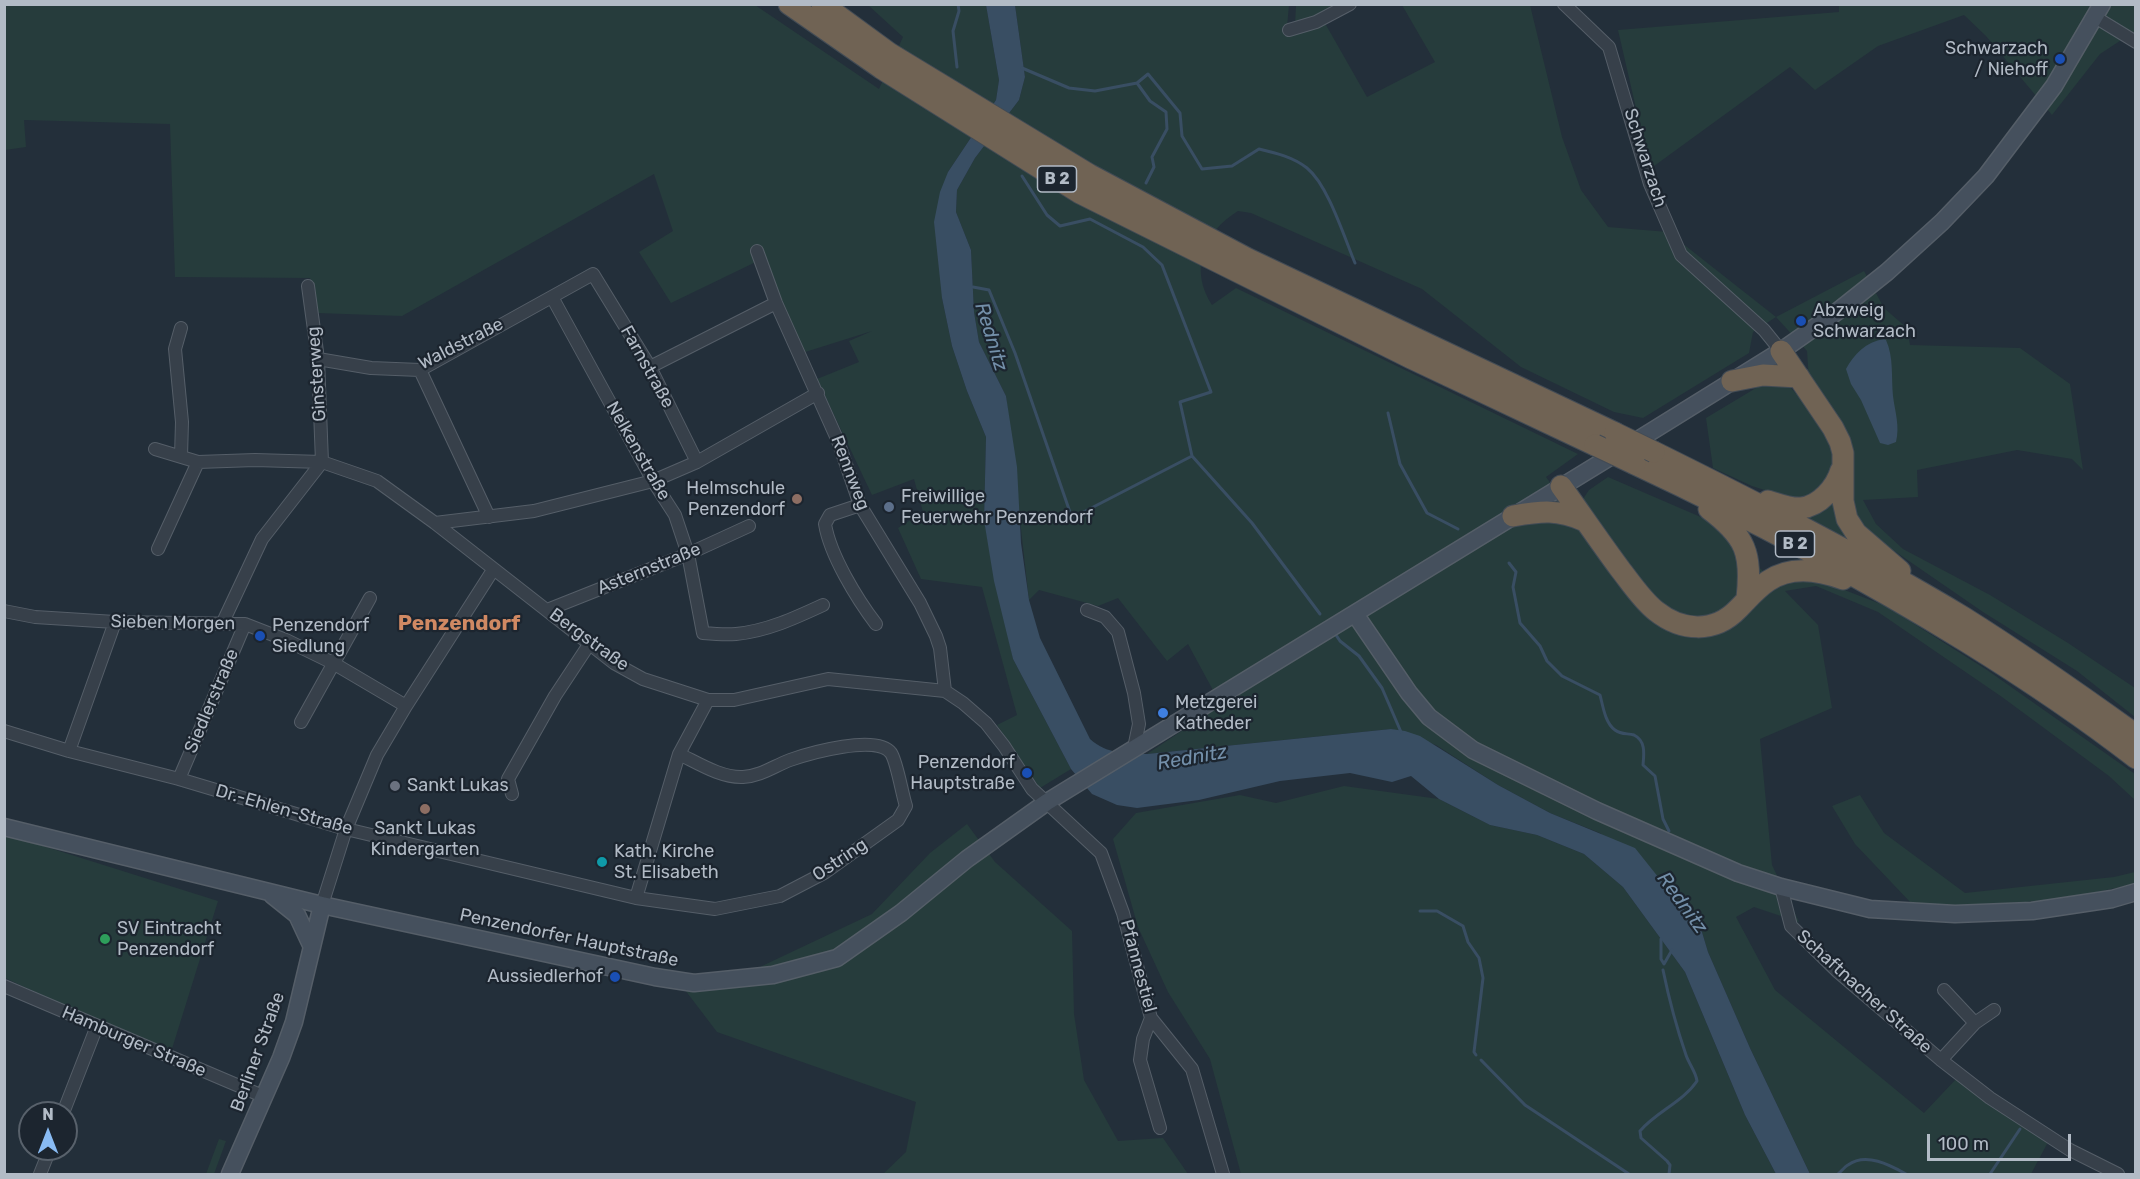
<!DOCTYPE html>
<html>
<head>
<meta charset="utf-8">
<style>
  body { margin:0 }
  #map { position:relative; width:2140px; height:1179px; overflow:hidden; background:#232f3a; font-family:Rubik,sans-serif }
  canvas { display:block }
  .frame { position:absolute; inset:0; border:6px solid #b2bbc6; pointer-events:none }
  .north { position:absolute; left:18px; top:1101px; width:60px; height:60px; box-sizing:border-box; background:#1c252f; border:2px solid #58616b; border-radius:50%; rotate:0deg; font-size:16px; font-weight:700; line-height:24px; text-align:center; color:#b2bbc6 }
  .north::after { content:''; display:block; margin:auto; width:21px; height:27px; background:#89bbf3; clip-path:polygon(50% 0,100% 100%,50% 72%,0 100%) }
  .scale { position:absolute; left:1927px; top:1134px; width:144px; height:27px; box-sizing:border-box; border:3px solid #b2bbc6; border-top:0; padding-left:8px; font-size:18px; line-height:21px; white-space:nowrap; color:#b2bbc6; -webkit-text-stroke:4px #1c252f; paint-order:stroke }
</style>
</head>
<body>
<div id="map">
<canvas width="2140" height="1179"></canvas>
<div class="frame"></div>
<div class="north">N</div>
<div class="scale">100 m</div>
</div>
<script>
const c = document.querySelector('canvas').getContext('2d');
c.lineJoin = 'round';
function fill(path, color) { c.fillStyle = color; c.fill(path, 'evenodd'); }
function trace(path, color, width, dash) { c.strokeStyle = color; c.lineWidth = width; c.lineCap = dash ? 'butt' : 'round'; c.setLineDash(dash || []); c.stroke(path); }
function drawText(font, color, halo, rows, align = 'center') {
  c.font = font + ' Rubik,sans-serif'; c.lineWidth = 4.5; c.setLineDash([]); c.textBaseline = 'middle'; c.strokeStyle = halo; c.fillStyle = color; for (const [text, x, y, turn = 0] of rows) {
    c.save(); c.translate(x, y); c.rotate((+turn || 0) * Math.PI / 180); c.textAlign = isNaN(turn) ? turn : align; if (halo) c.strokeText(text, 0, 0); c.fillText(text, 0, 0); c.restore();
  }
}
const green = new Path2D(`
  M4,5H755L879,89L903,37L868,5H986L999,80L996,100L948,172L942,298L952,346L967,391L986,437L984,520L1013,659L1071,769L1040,788L997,725L1017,715L982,587L921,579L898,528L923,512L914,479L872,495L817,379L859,362L849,341L872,331L802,353L764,258L671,303L639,252L673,231L654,174L402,316L317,313L310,278L175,277L170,124L24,120L26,147L5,150Z
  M1015,5H1289L1287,27L1322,18L1367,97L1435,62L1402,5H1530L1562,137L1581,190L1608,227L1668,232L1776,317L1864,271L1884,308L1907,328L1910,345L2020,348L2070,384L2083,470L2072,459L2017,450L1917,470L1918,497L1863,500L1876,524L1903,549L1990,595L2068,643L2135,688V717L2077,671L1983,612L1877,539L1860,545L1797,512L1792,499L1752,486L1713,468L1706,418L1766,382L1789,386L1811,410L1807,351L1776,317L1753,332L1749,353L1643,418L1614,412L1521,367L1422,289L1251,213L1238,211C1203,232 1189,270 1212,305L1236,288L1578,454L1546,477L1573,514L1589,490L1608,477L1703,518L1779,585L1808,576L1886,606L1987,670L2135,774V800L2109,776L2002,697L1878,612L1816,586L1785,591L1818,625L1832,708L1760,739L1772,865L1799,922L1754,907L1736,917L1775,990L1924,1113L1958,1077L2048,1142L2031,1174H1810L1750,1048L1708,952L1702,932L1600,833L1550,813L1498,785L1436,745L1391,729L1147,754L1221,705L1188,644L1167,661L1118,598L1098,606L1039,590L1029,600L1006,396L979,342L974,312L971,250L956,212L957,190L975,158L1019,100L1025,77Z
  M1296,5H1338L1295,25Z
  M1839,5H2136L2135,31L2100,54L2052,115L1986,36L1964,15L1878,46L1815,90L1790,67L1650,169L1618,30L1839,12Z
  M1344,786L1439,799L1490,825L1537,835L1584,854L1623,887L1685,972L1745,1115L1776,1174H1241L1210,1059L1168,992L1138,927L1113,839L1136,813L1240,795L1276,803Z
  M1860,795L1884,833L1965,893L2114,877L2135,872V884L2068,898L1975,907L1911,903L1855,844L1832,806Z
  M967,824L995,862L1072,931L1074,1014L1084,1080L1118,1141L1163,1138L1188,1174H883L906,1152L916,1102L717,1032L682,986L737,983L762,966L872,914L930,853Z
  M5,834L218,901L171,1052L113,1028L5,978Z
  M219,1139L226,1141L214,1174H206Z`);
const water = new Path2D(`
  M986,5H1015L1025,77L1019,100L975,158L957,190L956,212L971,250L974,312L979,342L1006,396L1017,467L1021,543L1029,600L1040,638L1090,739C1107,754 1126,754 1147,754L1391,729L1405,731L1420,736L1498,785L1550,813L1635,848L1702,932L1708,952L1750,1048L1810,1174H1776L1745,1115L1685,972L1623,887L1584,854L1537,835L1490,825L1439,799L1411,776L1392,782L1350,773L1280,781L1199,800L1137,808L1117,805L1092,794L1071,769L1013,659L994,581L984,520L986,437L967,391L952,346L942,298L934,222L940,192L948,172L996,100L999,80Z
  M1884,339L1886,340C1894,358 1891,377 1893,396C1895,412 1900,426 1896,442L1888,445L1880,443L1861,400L1851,384L1846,369C1854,354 1866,342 1884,339Z`);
const stream = new Path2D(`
  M957,67L953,31L959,11L958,4
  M1022,68L1069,88L1095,91L1137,83L1148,74L1180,113L1182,136L1202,169L1232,166L1259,149C1276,153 1293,157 1307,168C1328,185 1344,237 1355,263
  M1137,83L1150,101L1166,112L1167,129L1152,157L1154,167L1146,183
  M1022,176L1047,215L1060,226L1090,219L1143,247L1162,265L1211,392L1180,402L1192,456L1252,523L1320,614
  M973,287L989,290L1015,353L1072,518L1192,456
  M1388,413L1400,464L1427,513L1458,529
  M1509,563L1516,572L1513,587L1520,623L1540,646L1547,661L1562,676L1600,695C1603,706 1605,723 1615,730C1621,735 1628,733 1634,735C1646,741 1644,754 1643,765L1655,776L1663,819L1669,831
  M1334,632L1340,641L1359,656L1382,688L1401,732
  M1420,911H1437L1463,926L1468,942L1479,958L1483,978L1474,1052L1476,1055
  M1661,939V959L1664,964
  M1664,964L1672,950
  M1663,970C1669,999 1676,1026 1686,1055C1689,1064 1696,1072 1697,1081C1683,1102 1656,1112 1640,1131L1641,1138L1667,1161L1670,1165L1669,1174
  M1481,1060L1525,1105L1629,1174
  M1838,1174C1841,1172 1844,1167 1848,1165C1866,1152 1890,1165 1906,1174
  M1990,1174L2020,1129`);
const street = new Path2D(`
  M1564,4L1609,47L1650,184L1681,255L1764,330L1781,351
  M2095,17L2136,42
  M1289,30L1316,22L1350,4
  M757,251L776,303L838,441L860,505L920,603L936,636L940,648L945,691
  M308,286L318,359L322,462
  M552,297L653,481L675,515L688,554L703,633C714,634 725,635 736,634C767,631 795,618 823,605
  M318,359L371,368L420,370L593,274L650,367L697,462
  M650,367L776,303
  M420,370L489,517
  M155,449L198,462L255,460L322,462L377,481L435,523L614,663L643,679L708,700H734L828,679L945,691L963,703L986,723L1004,746L1032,789L1101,853L1123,913L1151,1018L1192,1069L1223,1174
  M181,456L182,422L175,349L181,328
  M860,505L830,515L825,524C830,555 857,599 876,624
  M435,523L534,511L653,481L697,462L818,393
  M158,549L198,462
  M547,610L688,554L749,526
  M1087,610L1105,617L1118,632L1134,693L1139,724L1134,748
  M4,611L35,617L115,622L245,624L286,640L333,663L406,706
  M223,622L262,539L322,462
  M301,722L370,598
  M4,731L69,751L179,779L346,829L636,898L715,909L780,896L824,873L898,820L906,806C902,794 897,762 891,753C877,734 810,753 790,760C774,766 761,776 743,777C721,778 698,763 679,754
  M69,751L115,622
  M179,779L245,624
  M512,794L508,779L555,696L590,643
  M1781,887L1791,926L1838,972L1941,1060L1990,1098L2070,1150L2118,1174
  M636,898L679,754L708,700
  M322,905L346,829L377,755L406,706L493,570
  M4,986L265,1097
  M1151,1018L1143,1039L1140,1060L1160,1128
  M1975,1023L1994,1010
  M1941,1060L1975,1023L1944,990
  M63,1113L97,1026
  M40,1174L50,1149`);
const secondary = new Path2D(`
  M1355,614L1409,693L1429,717L1473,750L1597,811L1738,873L1781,887L1870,909L1955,914L2032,911L2112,899L2136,892
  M4,827L322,905L655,977L694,983L773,975L837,958L901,913L967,859L1047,802L1628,446L1781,351L1838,311L1887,272L1942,222L1986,176L2054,86L2102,4
  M272,895L297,915L312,947
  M230,1174L281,1058L294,1022L322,905`);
const highway = new Path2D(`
  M789,4L881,68L1080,193L1411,358L1595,445
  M822,4L889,53L1090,175L1248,259L1615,433
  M1781,351L1833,428L1840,442L1843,453V501L1847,519L1856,533L1900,571
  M1732,381L1763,375L1799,377
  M1654,452C1759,504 1863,557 1963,617C2022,654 2079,694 2136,735
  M1635,464C1748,517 1860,576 1967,642C2025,678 2082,716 2136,758
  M1561,486C1581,514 1600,542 1620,569C1631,583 1642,600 1656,611C1681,631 1714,634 1738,609C1748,599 1756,589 1768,581C1791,565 1819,570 1843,579
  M1768,501C1778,504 1791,509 1801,508C1820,506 1836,487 1841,470
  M1709,509C1746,537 1752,553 1747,598
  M1513,516C1542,511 1557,509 1585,521`);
const highwayBridge = new Path2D(`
  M1615,433L1654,452
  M1595,445L1635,464`);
const markers = [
  [2060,59,6,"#1a4fb4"],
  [1801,321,6,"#1a4fb4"],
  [797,499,6,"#8d6e63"],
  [889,507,6,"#5c6f8a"],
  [260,636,6,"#1a4fb4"],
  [1163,713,6,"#3f7fe0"],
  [1027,773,6,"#1a4fb4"],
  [395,786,6,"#6b7280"],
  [425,809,6,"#8d6e63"],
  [602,862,6,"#0f9aa8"],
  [105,939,6,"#2e9e5b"],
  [615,977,6,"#1a4fb4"]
];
const shields = [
  [1057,179,39],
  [1795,544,39]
];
const shieldNames = [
  ["B 2",1057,179],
  ["B 2",1795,544]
];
const poiNames = [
  ["Schwarzach",2048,49,"right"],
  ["/ Niehoff",2048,70,"right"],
  ["Abzweig",1813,311],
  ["Schwarzach",1813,332],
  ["Helmschule",785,489,"right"],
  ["Penzendorf",785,510,"right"],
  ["Freiwillige",901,497],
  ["Feuerwehr Penzendorf",901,518],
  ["Penzendorf",272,626],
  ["Siedlung",272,647],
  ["Metzgerei",1175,703],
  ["Katheder",1175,724],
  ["Penzendorf",1015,763,"right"],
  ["Hauptstraße",1015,784,"right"],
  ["Sankt Lukas",407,786],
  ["Sankt Lukas",425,829,"center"],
  ["Kindergarten",425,850,"center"],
  ["Kath. Kirche",614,852],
  ["St. Elisabeth",614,873],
  ["SV Eintracht",117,929],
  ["Penzendorf",117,950],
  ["Aussiedlerhof",603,977,"right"]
];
const streetNames = [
  ["Schwarzach",1645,158,72],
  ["Waldstraße",461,344,-27],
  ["Farnstraße",647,367,61],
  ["Ginsterweg",317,374,-94],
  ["Nelkenstraße",638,451,60],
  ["Rennweg",850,473,69],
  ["Asternstraße",649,569,-22],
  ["Sieben Morgen",173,623,1],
  ["Bergstraße",589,640,36],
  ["Siedlerstraße",212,701,-67],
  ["Dr.-Ehlen-Straße",284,810,16],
  ["Ostring",840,860,-34],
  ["Penzendorfer Hauptstraße",569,938,12],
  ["Pfannestiel",1138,966,75],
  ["Schaftnacher Straße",1864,992,42],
  ["Hamburger Straße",134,1042,23],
  ["Berliner Straße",258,1052,-70]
];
const waterNames = [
  ["Rednitz",991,337,73],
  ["Rednitz",1192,758,-10],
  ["Rednitz",1682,903,54]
];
const quarterNames = [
  ["Penzendorf",459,624]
];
fill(green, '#263c3c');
fill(water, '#394e63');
trace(stream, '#394e63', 3);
trace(street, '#555e68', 14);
trace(secondary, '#555e68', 19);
trace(highway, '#424b55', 23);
trace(street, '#37404a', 12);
trace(secondary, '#45505d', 16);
trace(highway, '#706354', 21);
trace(highwayBridge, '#424b55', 23, []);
trace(highwayBridge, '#706354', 21);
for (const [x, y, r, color] of markers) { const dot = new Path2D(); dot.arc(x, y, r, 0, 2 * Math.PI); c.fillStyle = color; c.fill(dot); trace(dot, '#1c252f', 2); }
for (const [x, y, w] of shields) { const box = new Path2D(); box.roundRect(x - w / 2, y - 13, w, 26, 4.5); c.fillStyle = '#1c252f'; c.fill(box); trace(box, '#b2bbc6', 1.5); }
drawText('bold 16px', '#b2bbc6', null, shieldNames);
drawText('18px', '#b2bbc6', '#1c252f', poiNames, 'left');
drawText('18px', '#b2bbc6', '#1c252f', streetNames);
drawText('italic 20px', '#738fa9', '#1c252f', waterNames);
drawText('bold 21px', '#d08963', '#1c252f', quarterNames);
</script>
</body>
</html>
